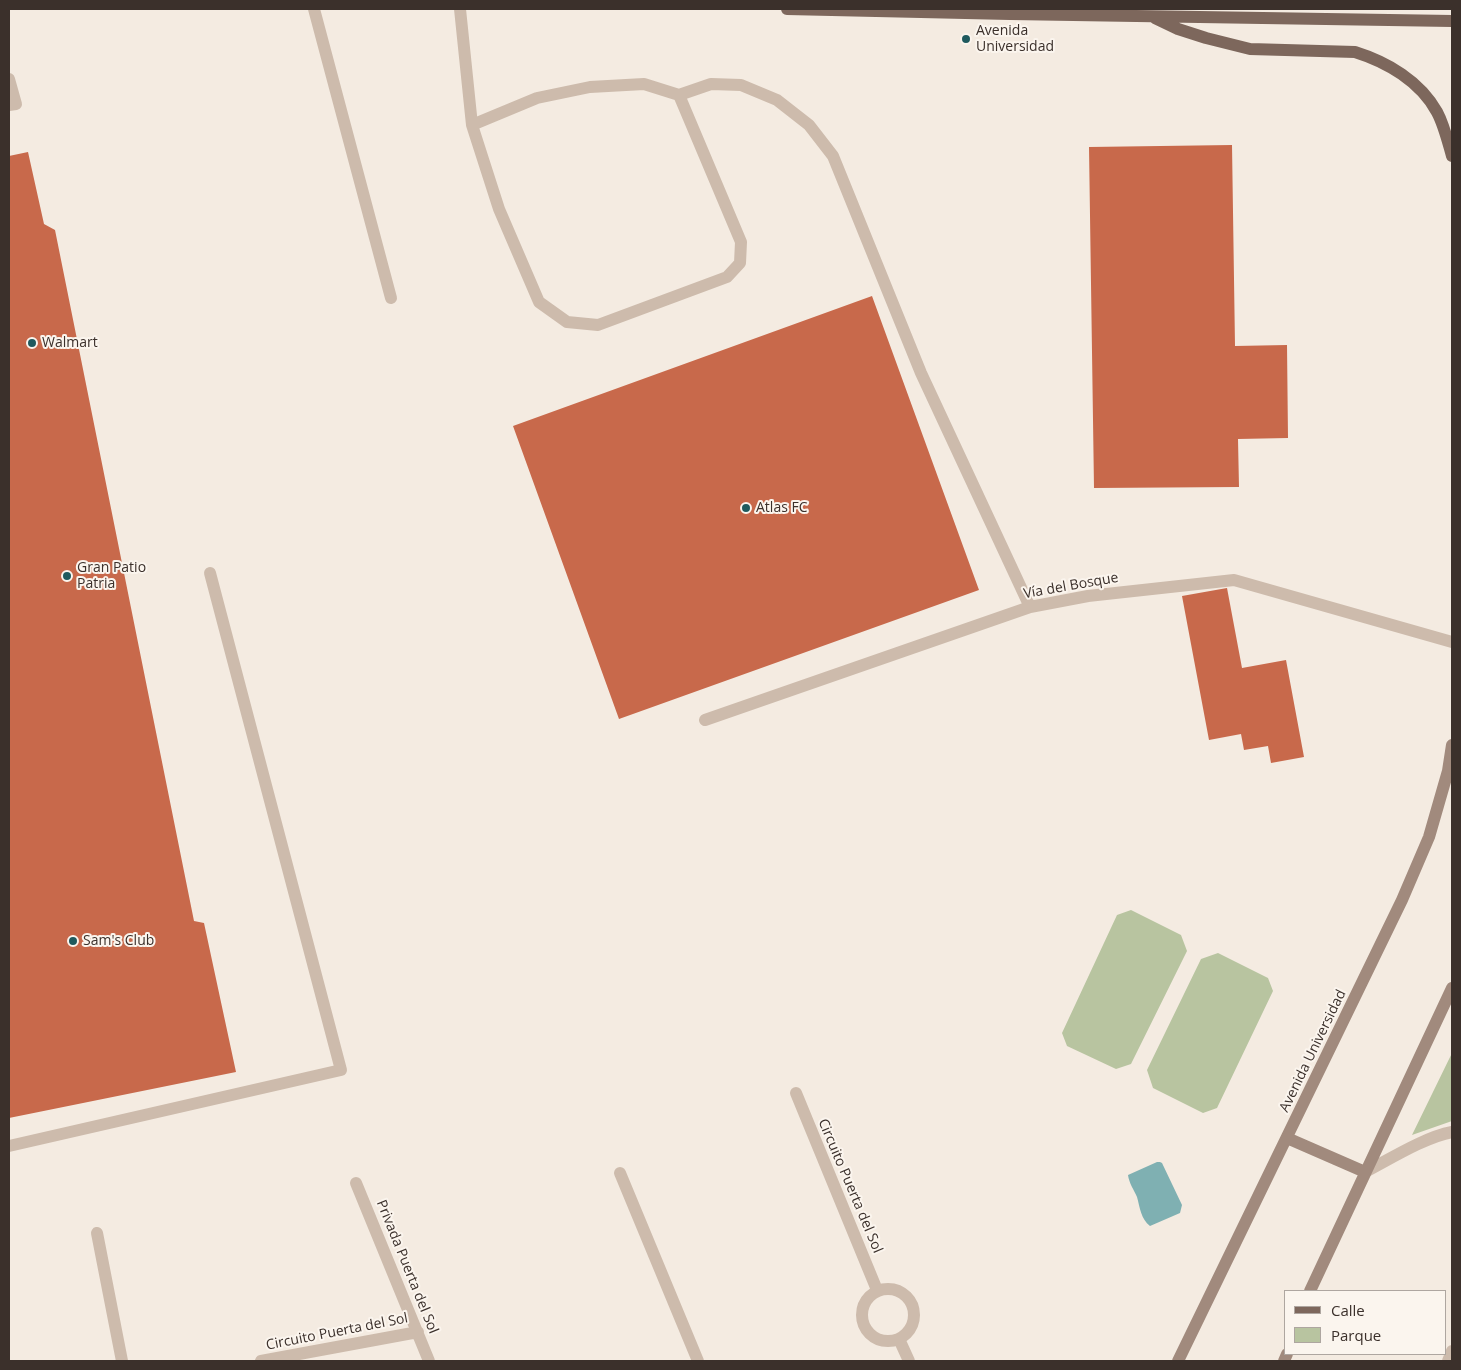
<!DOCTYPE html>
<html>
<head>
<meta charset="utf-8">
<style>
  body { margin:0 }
  #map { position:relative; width:1461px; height:1370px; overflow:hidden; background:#f4ebe1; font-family:"Open Sans",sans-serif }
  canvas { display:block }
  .frame { position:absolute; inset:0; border:10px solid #3b302b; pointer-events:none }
  .legend { position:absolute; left:1284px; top:1290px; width:162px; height:65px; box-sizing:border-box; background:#fbf5ee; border:1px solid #aea6a0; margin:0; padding:6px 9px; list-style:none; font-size:15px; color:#3b302b }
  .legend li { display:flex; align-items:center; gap:10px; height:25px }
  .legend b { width:25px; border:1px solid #aea6a0 }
</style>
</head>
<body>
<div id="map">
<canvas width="1461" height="1370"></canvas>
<div class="frame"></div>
<ul class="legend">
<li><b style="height:6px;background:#7d675c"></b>Calle</li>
<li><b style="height:14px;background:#b8c4a0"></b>Parque</li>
</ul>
</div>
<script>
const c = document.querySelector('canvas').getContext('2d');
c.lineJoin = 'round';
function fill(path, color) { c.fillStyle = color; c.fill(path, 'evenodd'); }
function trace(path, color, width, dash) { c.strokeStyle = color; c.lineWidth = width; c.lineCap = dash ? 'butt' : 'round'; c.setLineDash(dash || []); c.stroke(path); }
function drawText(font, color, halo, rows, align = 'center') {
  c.font = font + ' "Open Sans",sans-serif'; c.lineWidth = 4; c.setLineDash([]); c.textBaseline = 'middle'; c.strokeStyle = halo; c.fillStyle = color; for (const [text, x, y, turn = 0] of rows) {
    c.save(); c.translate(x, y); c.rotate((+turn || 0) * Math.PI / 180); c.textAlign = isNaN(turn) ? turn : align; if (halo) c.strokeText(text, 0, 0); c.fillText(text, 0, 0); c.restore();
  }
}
const green = new Path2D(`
  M1131,910L1181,935L1187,951L1131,1064L1116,1069L1067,1046L1062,1033L1117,915Z
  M1218,953L1268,978L1273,991L1217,1108L1203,1113L1153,1088L1147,1070L1201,959Z
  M1452,1053V1121L1412,1135Z`);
const water = new Path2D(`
  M1157,1162H1160L1162,1163L1182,1205L1180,1213L1150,1226C1141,1219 1140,1208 1137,1197C1134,1190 1129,1183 1128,1175Z`);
const building = new Path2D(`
  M1232,145L1235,346L1287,345L1288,438L1238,439L1239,487L1094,488L1089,147Z
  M28,152L44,224L55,230L194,921L204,923L236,1072L9,1118V156Z
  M872,296L979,590L619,719L513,426Z
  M1227,588L1242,668L1286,660L1304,757L1271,763L1268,746L1244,750L1241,734L1209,740L1182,596Z`);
const lane = new Path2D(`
  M314,9L391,298
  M460,9L472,125L499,209L539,302L567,322L598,325L727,277L740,263L741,242L679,95L644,84L590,87L537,98L472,125
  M9,79L16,104L9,105
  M679,95L711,84L741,85L777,100L809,125L833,156L921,373L1030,607
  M705,720L1030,607L1088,596L1234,580L1452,642
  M9,1146L341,1070L210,573`);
const street = new Path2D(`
  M796,1093L877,1290
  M1365,1172C1390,1159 1425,1137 1452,1132
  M620,1173L698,1361
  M356,1183L429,1361
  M97,1233L122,1361
  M862 1315a26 26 0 1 1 52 0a26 26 0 1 1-52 0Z
  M899,1339L909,1361
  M261,1361L418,1332
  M1448,1361L1452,1351`);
const secondary = new Path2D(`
  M1287,1138L1365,1172
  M1310,1291L1452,988
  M1178,1361L1402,900L1429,837L1448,771L1452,745
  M1284,1361L1287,1354`);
const primary = new Path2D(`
  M787,9L1010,14L1452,21
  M1155,18L1178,29L1206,38L1250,49L1355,52C1387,62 1420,81 1437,112C1444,125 1448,142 1452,156`);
const markers = [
  [966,39,5,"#1f5a5e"],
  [32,343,5,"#1f5a5e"],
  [746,508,5,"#1f5a5e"],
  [67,576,5,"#1f5a5e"],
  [73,941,5,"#1f5a5e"]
];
const poiNames = [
  ["Avenida",976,31],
  ["Universidad",976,47],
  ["Walmart",42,343],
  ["Atlas FC",756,508],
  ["Gran Patio",77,568],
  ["Patria",77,584],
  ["Sam's Club",83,941]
];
const streetNames = [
  ["Vía del Bosque",1071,586,-10],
  ["Avenida Universidad",1313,1051,-64],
  ["Circuito Puerta del Sol",850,1186,67],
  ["Privada Puerta del Sol",407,1267,68],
  ["Circuito Puerta del Sol",337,1332,-11]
];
fill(green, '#b8c4a0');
fill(water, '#7fb0b2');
fill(building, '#c8694b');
trace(lane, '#cdbbac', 12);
trace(street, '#cdbbac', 12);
trace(secondary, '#a18a7d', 12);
trace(primary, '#7d675c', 12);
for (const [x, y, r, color] of markers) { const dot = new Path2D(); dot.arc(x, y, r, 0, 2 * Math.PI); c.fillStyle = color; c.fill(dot); trace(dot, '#fbf5ee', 2); }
drawText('14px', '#3b302b', '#fbf5ee', poiNames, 'left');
drawText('14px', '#3b302b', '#fbf5ee', streetNames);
</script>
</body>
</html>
